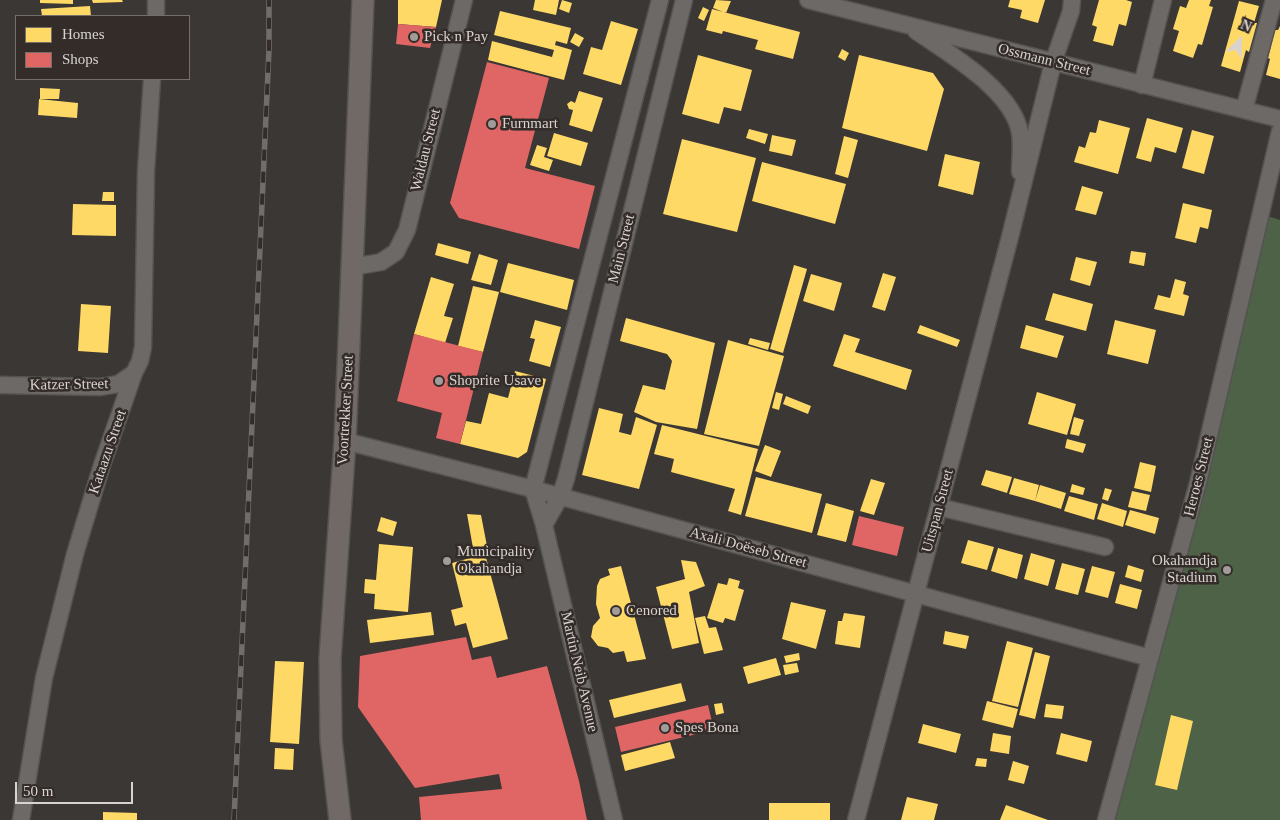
<!DOCTYPE html>
<html>
<head>
<meta charset="utf-8">
<style>
  body { margin:0 }
  #map { position:relative; width:1280px; height:820px; overflow:hidden; background:#3a3735; font-family:Georgia,serif }
  canvas { display:block }
  .legend { position:absolute; left:15px; top:15px; width:175px; height:65px; box-sizing:border-box; background:#332c28; border:1px solid #756f6c; margin:0; padding:6px 9px; list-style:none; font-size:15px; color:#d8d3d1 }
  .legend li { display:flex; align-items:center; gap:10px; height:25px }
  .legend b { width:25px; border:1px solid #756f6c }
  .north { position:absolute; left:1215px; top:15px; width:50px; height:50px; -webkit-text-stroke:4px #332c28; paint-order:stroke; rotate:23deg; font-size:14px; font-weight:700; line-height:20px; text-align:center; color:#d8d3d1 }
  .north::after { content:''; display:block; margin:auto; width:18px; height:22px; background:#d8d3d1; clip-path:polygon(50% 0,100% 100%,50% 72%,0 100%) }
  .scale { position:absolute; left:15px; top:782px; width:118px; height:22px; box-sizing:border-box; border:2px solid #d8d3d1; border-top:0; padding-left:6px; font-size:15px; line-height:18px; white-space:nowrap; color:#d8d3d1; -webkit-text-stroke:4px #332c28; paint-order:stroke }
</style>
</head>
<body>
<div id="map">
<canvas width="1280" height="820"></canvas>
<ul class="legend">
<li><b style="height:14px;background:#ffd966"></b>Homes</li>
<li><b style="height:14px;background:#e06666"></b>Shops</li>
</ul>
<div class="north">N</div>
<div class="scale">50 m</div>
</div>
<script>
const c = document.querySelector('canvas').getContext('2d');
c.lineJoin = 'round';
function fill(path, color) { c.fillStyle = color; c.fill(path, 'evenodd'); }
function trace(path, color, width, dash) { c.strokeStyle = color; c.lineWidth = width; c.lineCap = dash ? 'butt' : 'round'; c.setLineDash(dash || []); c.stroke(path); }
function drawText(font, color, halo, rows, align = 'center') {
  c.font = font + ' Georgia,serif'; c.lineWidth = 5; c.setLineDash([]); c.textBaseline = 'middle'; c.strokeStyle = halo; c.fillStyle = color; for (const [text, x, y, turn = 0] of rows) {
    c.save(); c.translate(x, y); c.rotate((+turn || 0) * Math.PI / 180); c.textAlign = isNaN(turn) ? turn : align; if (halo) c.strokeText(text, 0, 0); c.fillText(text, 0, 0); c.restore();
  }
}
const green = new Path2D(`
  M1261,214L1280,220V820H1106Z`);
const homes = new Path2D(`
  M40,0H73V4L40,3Z
  M92,0H122L123,2L93,3Z
  M398,0H442L436,27L398,24Z
  M535,0H559L556,15L533,10Z
  M562,0L572,3L569,13L559,9Z
  M716,0L731,1L726,13L713,8Z
  M1010,0H1045L1038,23L1020,18L1022,10L1008,7Z
  M1099,0H1126L1132,2L1126,26L1119,24L1113,46L1093,41L1097,27L1092,25Z
  M1189,0H1211L1209,6L1213,7L1202,45L1198,44L1193,58L1173,51L1179,31L1173,29L1180,6L1186,8Z
  M1239,1L1259,6L1254,23H1257L1249,52L1246,50L1240,72L1221,66Z
  M90,6L91,16H42L41,9Z
  M703,7L709,10L704,21L698,18Z
  M712,9L800,32L793,59L755,49L758,40L723,31L722,34L706,30Z
  M500,11L571,28L567,44L556,41L555,45L572,50L564,80L488,60L492,41L552,57L554,50L494,35Z
  M611,21L638,29L621,85L583,74L591,47L602,50Z
  M1280,26V79L1266,75L1270,59L1268,58L1275,30H1278Z
  M575,33L584,38L579,47L570,42Z
  M842,49L849,53L845,61L838,57Z
  M698,55L752,70L741,111L724,107L719,124L682,114Z
  M859,55L933,73L944,89L927,151L842,128Z
  M40,88L60,89L59,99H40Z
  M579,91L603,98L592,132L569,125L573,110L569,109L567,104L571,101L575,103Z
  M39,99L78,103L77,118L38,115Z
  M1147,118L1183,128L1176,153L1155,147L1151,162L1136,158Z
  M1099,120L1130,128L1118,174L1074,162L1079,146L1085,148L1090,132L1096,133Z
  M749,129L768,134L765,144L746,138Z
  M1192,130L1214,136L1204,174L1182,168Z
  M554,133L588,143L581,166L547,156Z
  M772,135L796,140L792,156L769,151Z
  M844,136L858,140L848,178L835,174Z
  M682,139L756,158L737,232L663,214Z
  M537,145L547,148L544,157L553,160L549,171L530,165Z
  M945,154L980,162L973,195L938,186Z
  M762,162L846,184L835,224L752,201Z
  M1082,186L1103,192L1096,215L1075,210Z
  M103,192H114V201H102Z
  M1183,203L1212,210L1208,229L1200,227L1196,243L1175,238Z
  M73,204L116,205V236L72,235Z
  M438,243L471,252L468,264L435,255Z
  M1131,251L1146,253L1144,266L1129,263Z
  M479,254L498,260L491,285L471,280Z
  M1076,257L1097,262L1090,286L1070,280Z
  M508,263L574,280L567,310L500,292Z
  M794,265L807,269L783,353L770,349Z
  M883,273L896,277L885,311L872,307Z
  M811,274L842,283L834,311L803,301Z
  M431,277L454,284L444,316L453,318L445,343L414,334Z
  M1175,279L1186,282L1183,294L1189,296L1184,316L1154,309L1158,295L1170,298Z
  M473,286L499,292L483,352L458,346Z
  M1053,293L1093,304L1086,331L1045,320Z
  M81,304L111,306L108,353L78,351Z
  M626,318L715,343L697,429L656,422L634,412L643,385L665,390L672,361L667,354L620,341Z
  M535,320L561,327L550,367L529,361L535,339L530,338Z
  M1115,320L1156,330L1148,364L1107,354Z
  M920,325L960,340L957,347L917,333Z
  M1026,325L1064,336L1057,358L1020,348Z
  M844,334L860,339L855,352L912,370L906,390L833,366Z
  M750,338L770,343L768,350L748,344Z
  M728,340L784,356L759,446L704,434Z
  M515,371L546,379L527,452L518,458L460,444L466,421L481,424L489,393L508,398Z
  M776,392L783,394L779,410L772,408Z
  M1037,392L1076,404L1067,435L1028,424Z
  M786,396L811,406L808,414L783,404Z
  M599,408L623,414L619,432L631,435L636,417L657,425L639,489L582,475Z
  M1074,417L1084,420L1079,436L1070,434Z
  M662,425L758,449L741,515L728,511L735,489L671,472L674,459L654,454Z
  M1067,439L1086,444L1083,453L1065,448Z
  M765,445L781,451L771,477L755,471Z
  M1140,462L1156,466L1151,492L1134,488Z
  M986,470L1012,477L1007,493L981,485Z
  M756,477L822,494L812,533L745,516Z
  M1014,478L1039,485L1035,501L1009,494Z
  M871,479L885,483L874,515L860,511Z
  M1072,484L1085,488L1083,495L1070,492Z
  M1040,485L1066,493L1061,509L1035,501Z
  M1105,488L1112,490L1108,501L1102,499Z
  M1132,491L1150,495L1146,511L1128,507Z
  M1069,496L1098,504L1094,520L1064,511Z
  M826,503L854,511L846,542L817,535Z
  M1102,503L1127,511L1123,527L1097,519Z
  M1130,510L1159,518L1155,534L1125,525Z
  M467,514L481,515L487,546L473,548Z
  M381,517L397,522L393,536L377,531Z
  M968,540L994,547L987,570L961,563Z
  M379,544L413,547L408,612L374,609L375,594L364,593L365,579L376,580Z
  M998,548L1023,555L1017,579L991,571Z
  M1031,553L1055,560L1048,586L1024,579Z
  M485,554L508,639L473,648L466,623L455,626L451,610L463,607L452,563Z
  M681,560L696,562L705,586L689,592L699,643L672,649L656,587L685,579Z
  M1062,563L1085,569L1078,595L1055,589Z
  M1128,565L1144,570L1141,582L1125,577Z
  M621,566L646,659L627,662L624,651L613,653L608,648L598,646L591,637L593,626L600,618L596,604L597,586L600,579L610,575L608,569Z
  M1092,566L1115,572L1108,598L1085,592Z
  M729,578L740,581L738,588L744,590L735,621L725,618L723,623L707,618L718,583L727,585Z
  M1120,584L1142,590L1137,609L1115,603Z
  M791,602L826,610L816,649L782,639Z
  M431,612L434,635L370,643L367,620Z
  M844,613L865,616L860,648L835,644L838,621H842Z
  M705,616L709,628L716,627L723,650L704,654L695,618Z
  M945,631L969,636L966,649L943,644Z
  M1007,641L1033,648L1018,707L992,701Z
  M1035,652L1050,656L1035,719L1019,715Z
  M799,653L800,660L786,663L784,656Z
  M776,658L781,675L748,684L743,667Z
  M275,661L304,662L299,744L270,742Z
  M797,663L799,672L785,675L783,665Z
  M681,683L686,701L614,718L609,700Z
  M987,701L1018,709L1013,728L982,720Z
  M722,703L724,713L716,715L714,704Z
  M1046,704L1064,706L1062,719L1044,717Z
  M1171,715L1193,721L1177,790L1155,785Z
  M923,724L961,734L956,753L918,743Z
  M993,733L1011,736L1009,754L990,751Z
  M1061,733L1092,741L1087,762L1056,754Z
  M670,742L675,758L625,771L621,755Z
  M275,748L294,749L293,770L274,769Z
  M977,758L987,759L986,767L975,766Z
  M1013,761L1029,766L1024,784L1008,780Z
  M907,797L938,804L934,820H901Z
  M769,803H830V820H769Z
  M1006,805L1048,820H1000Z
  M103,812L137,813V820H103Z`);
const shops = new Path2D(`
  M398,24L436,27L430,48L396,44Z
  M487,62L549,78L525,168L595,186L579,249L459,218L450,203Z
  M414,334L483,352L460,444L436,438L442,413L397,401Z
  M859,516L904,527L897,556L852,545Z
  M466,637L472,660L491,656L497,678L547,666L579,781L587,820H421L419,797L502,789L499,774L415,788L358,707L360,656Z
  M708,705L714,730L621,752L615,727Z`);
const minor = new Path2D(`
  M808,0L1280,119
  M156,16V0
  M916,31C950,54 1013,91 1020,133C1022,145 1020,160 1020,172
  M1142,85L1163,0
  M1244,110L1274,0
  M352,267L381,262L396,252L407,230L464,0
  M0,385L100,387L118,384L134,373
  M345,441L533,489L1150,658
  M939,507L1105,547
  M544,525L560,497L566,479L684,0
  M21,820L44,678L75,554L102,465L134,373L140,361L143,347L146,171L152,79
  M614,820L544,525L533,489L660,0
  M856,820L1010,237L1053,63L1071,11L1072,0
  M1106,820L1198,483L1280,131`);
const major = new Path2D(`
  M340,820L331,740L330,659L345,441L363,0`);
const rail = new Path2D(`
  M234,820L269,50V0`);
const markers = [
  [414,37,5,"#a19c9a"],
  [492,124,5,"#a19c9a"],
  [439,381,5,"#a19c9a"],
  [447,561,5,"#a19c9a"],
  [1227,570,5,"#a19c9a"],
  [616,611,5,"#a19c9a"],
  [665,728,5,"#a19c9a"]
];
const poiNames = [
  ["Pick n Pay",424,37],
  ["Furnmart",502,124],
  ["Shoprite Usave",449,381],
  ["Municipality",457,552],
  ["Okahandja",457,569],
  ["Okahandja",1217,561,"right"],
  ["Stadium",1217,578,"right"],
  ["Cenored",626,611],
  ["Spes Bona",675,728]
];
const streetNames = [
  ["Ossmann Street",1044,60,14],
  ["Waldau Street",426,150,-76],
  ["Main Street",622,249,-76],
  ["Katzer Street",69,385,-1],
  ["Voortrekker Street",346,410,-87],
  ["Kataazu Street",108,452,-71],
  ["Heroes Street",1199,477,-76],
  ["Uitspan Street",938,511,-75],
  ["Axali Doëseb Street",748,548,15],
  ["Martin Neib Avenue",579,672,77]
];
fill(green, '#4e6247');
fill(homes, '#ffd966');
fill(shops, '#e06666');
trace(minor, '#555351', 19);
trace(major, '#555351', 24);
trace(minor, '#6c6967', 16);
trace(major, '#706965', 21);
trace(rail, '#706e6c', 5.5);
trace(rail, '#332c28', 4, [11]);
for (const [x, y, r, color] of markers) { const dot = new Path2D(); dot.arc(x, y, r, 0, 2 * Math.PI); c.fillStyle = color; c.fill(dot); trace(dot, '#332c28', 2); }
drawText('15px', '#d8d3d1', '#332c28', poiNames, 'left');
drawText('15px', '#d8d3d1', '#332c28', streetNames);
</script>
</body>
</html>
